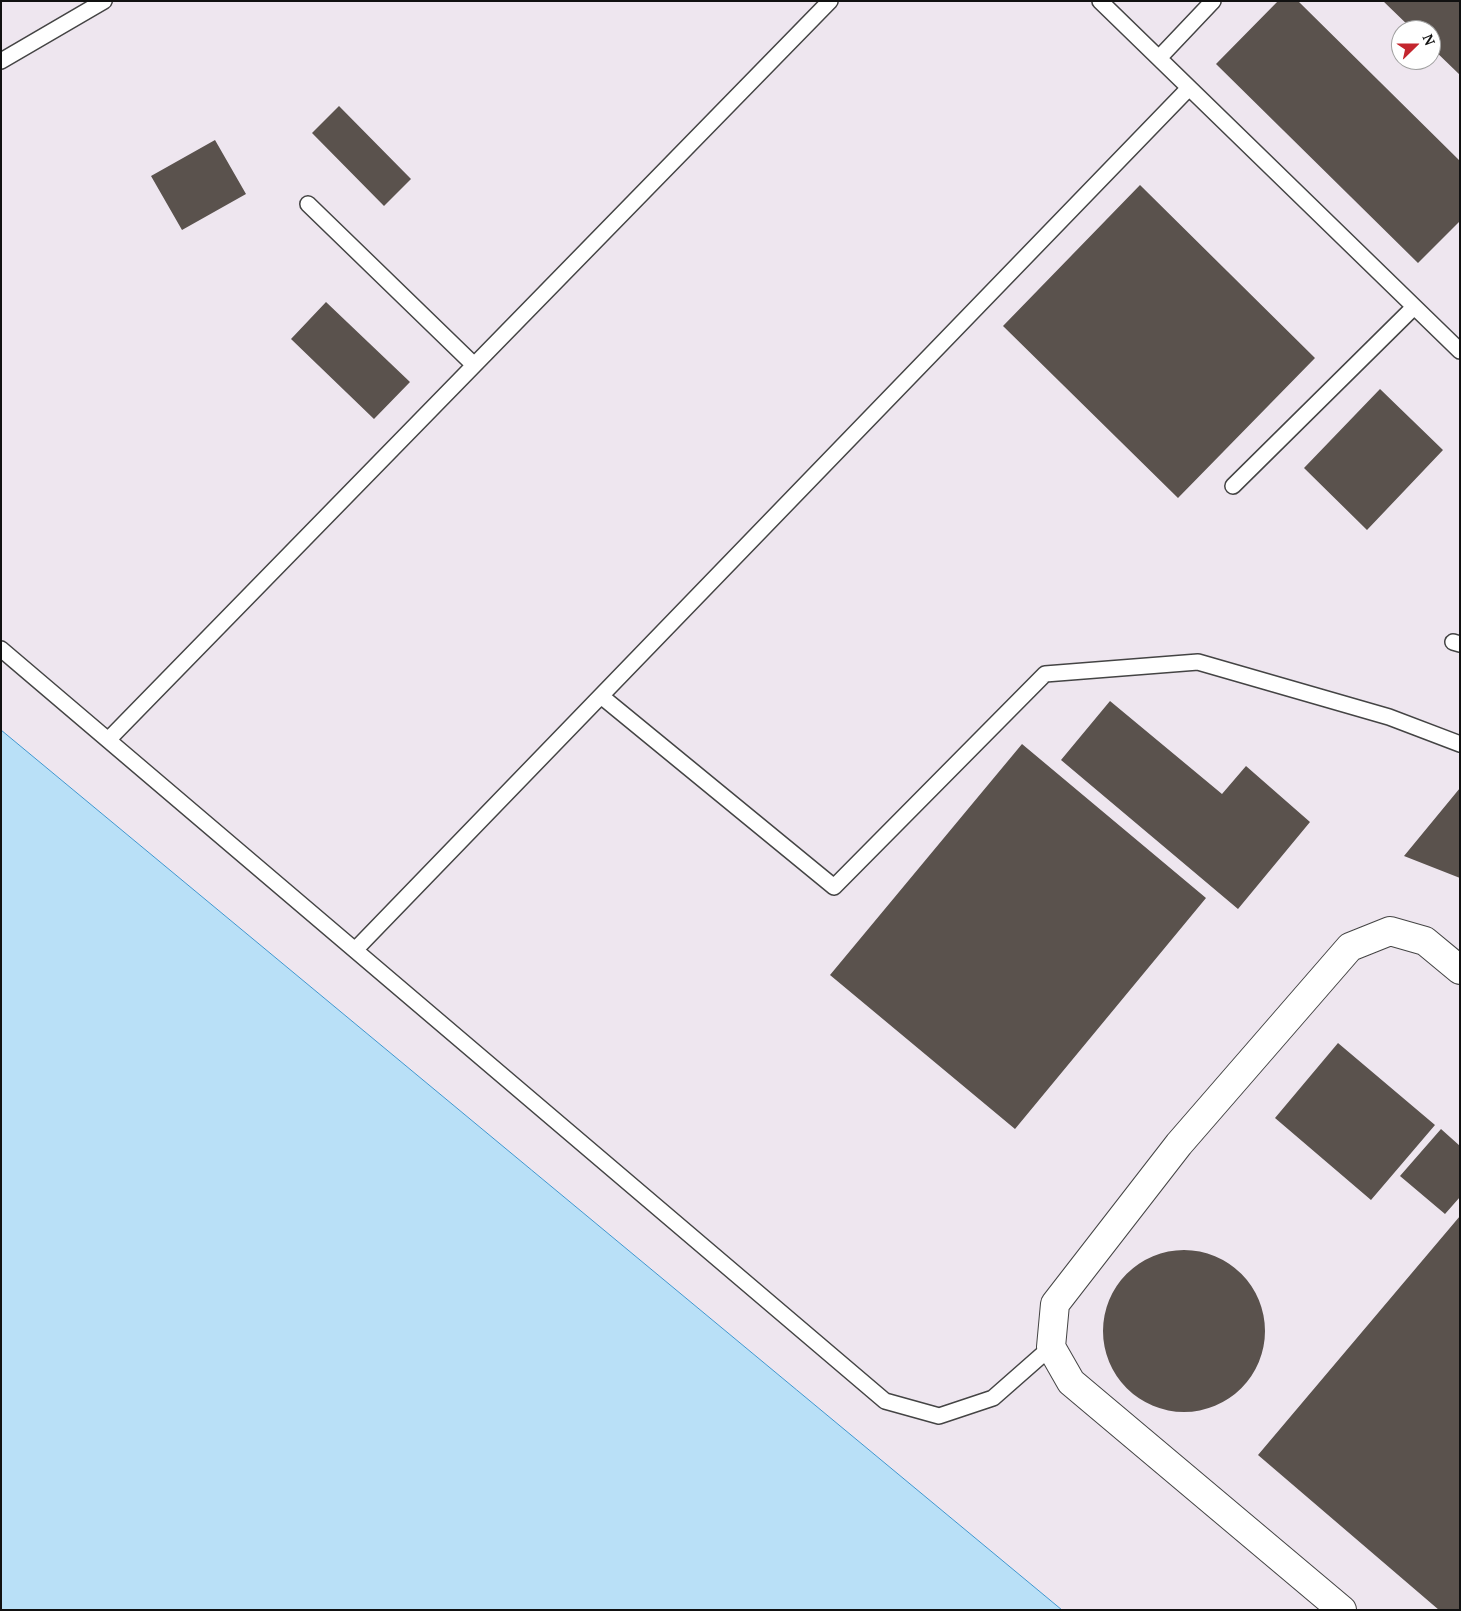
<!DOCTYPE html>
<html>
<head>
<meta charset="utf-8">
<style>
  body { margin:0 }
  #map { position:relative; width:1461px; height:1611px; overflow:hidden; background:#fffdf5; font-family:"PT Serif",serif }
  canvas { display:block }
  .frame { position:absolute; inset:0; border:2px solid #111; pointer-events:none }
  .north { position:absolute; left:1391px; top:20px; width:50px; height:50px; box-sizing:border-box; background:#fff; border:1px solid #a0a0a0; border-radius:50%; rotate:68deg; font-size:14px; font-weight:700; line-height:20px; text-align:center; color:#111 }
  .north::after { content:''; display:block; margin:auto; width:18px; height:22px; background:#c4262e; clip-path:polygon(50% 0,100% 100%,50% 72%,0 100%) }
</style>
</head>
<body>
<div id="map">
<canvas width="1461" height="1611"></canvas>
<div class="frame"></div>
<div class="north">N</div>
</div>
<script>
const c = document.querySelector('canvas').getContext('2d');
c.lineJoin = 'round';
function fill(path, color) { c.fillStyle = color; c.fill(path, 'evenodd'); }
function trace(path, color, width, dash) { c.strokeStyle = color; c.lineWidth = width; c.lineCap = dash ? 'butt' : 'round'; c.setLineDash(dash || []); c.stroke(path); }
const industrial = new Path2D(`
  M1,1H1460V1610H1062L1,730ZM1401,30H1431V60H1401Z`);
const water = new Path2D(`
  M1,730L1062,1610H1Z`);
const building = new Path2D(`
  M1278,1H1298L1460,161V221L1418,263L1216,64Z
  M1383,1H1460V75L1431,47V30H1413Z
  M339,106L411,179L384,206L312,133Z
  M215,140L246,194L182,230L151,176Z
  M1140,185L1315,358L1178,498L1003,326Z
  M326,302L410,382L374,419L291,339Z
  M1380,389L1443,450L1367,530L1304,468Z
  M1110,701L1222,794L1246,766L1310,822L1238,909L1061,760Z
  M1022,744L1206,898L1015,1129L830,975Z
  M1460,788V878L1404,856Z
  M1338,1043L1435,1125L1371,1200L1275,1118Z
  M1441,1129L1460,1146V1197L1445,1214L1400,1176Z
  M1460,1216V1610H1439L1258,1455Z
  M1103 1331a81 81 0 1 1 162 0a81 81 0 1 1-162 0Z`);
const service = new Path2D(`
  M1100,1L1460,351
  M1159,58L1213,1
  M1,61L104,1
  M308,204L474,365
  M1233,486L1414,307
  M1453,642L1460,644
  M1,649L885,1401L939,1416L993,1398L1051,1347
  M601,696L834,887L1045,674L1198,662L1389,717L1460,744
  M108,740L830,1
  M355,950L1188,89`);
const minor = new Path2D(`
  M1342,1610L1071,1382L1051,1347L1055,1304L1179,1144L1350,947L1390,931L1425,941L1460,970`);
fill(industrial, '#eee6ef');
fill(water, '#b9e0f7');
trace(water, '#3f96cf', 1);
fill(building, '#5a524d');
trace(service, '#444', 18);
trace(minor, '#444', 30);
trace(service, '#fff', 15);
trace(minor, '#fff', 28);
</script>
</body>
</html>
